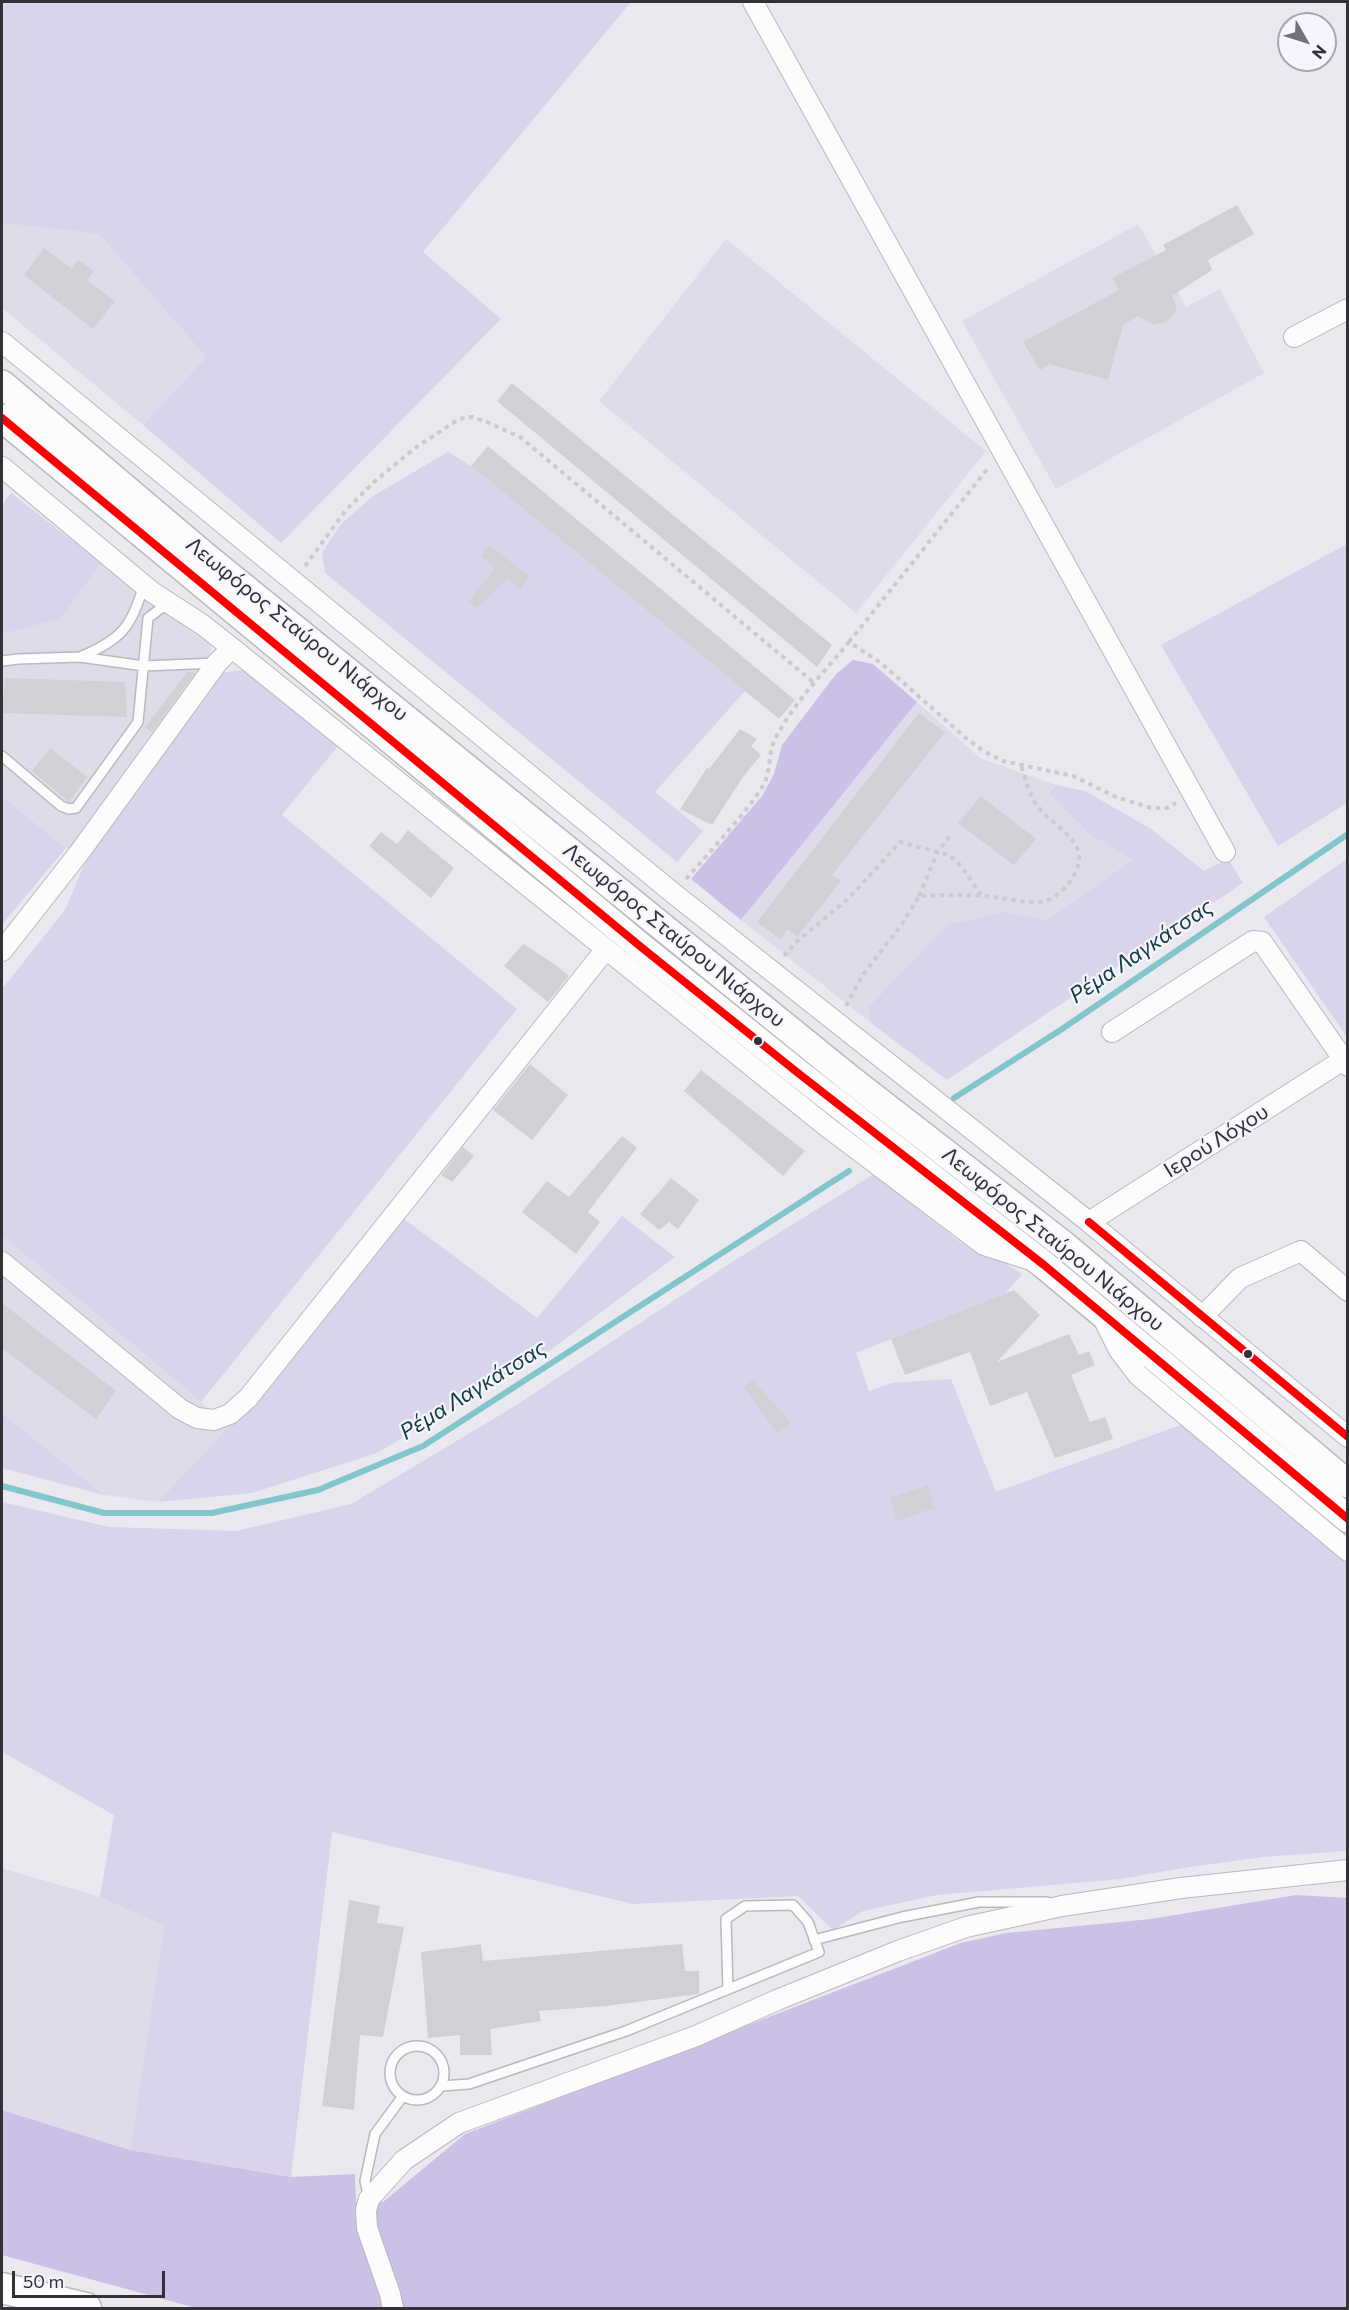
<!DOCTYPE html>
<html>
<head>
<meta charset="utf-8">
<style>
  body { margin:0 }
  #map { position:relative; width:1349px; height:2310px; overflow:hidden; background:#eae9f0; font-family:Commissioner,sans-serif }
  canvas { display:block }
  .frame { position:absolute; inset:0; border:3px solid #333136; pointer-events:none }
  .north { position:absolute; left:1277px; top:12px; width:60px; height:60px; box-sizing:border-box; background:#f6f4fe; border:2px solid #a8a6ae; border-radius:50%; rotate:129deg; font-size:16px; font-weight:700; line-height:24px; text-align:center; color:#333136 }
  .north::after { content:''; display:block; margin:auto; width:21px; height:27px; background:#737177; clip-path:polygon(50% 0,100% 100%,50% 72%,0 100%) }
  .scale { position:absolute; left:12px; top:2271px; width:153px; height:27px; box-sizing:border-box; border:3px solid #333136; border-top:0; padding-left:8px; font-size:18px; line-height:21px; white-space:nowrap; color:#333136; -webkit-text-stroke:4px #f6f4fe; paint-order:stroke }
</style>
</head>
<body>
<div id="map">
<canvas width="1349" height="2310"></canvas>
<div class="frame"></div>
<div class="north">N</div>
<div class="scale">50 m</div>
</div>
<script>
const c = document.querySelector('canvas').getContext('2d');
c.lineJoin = 'round';
function fill(path, color) { c.fillStyle = color; c.fill(path, 'evenodd'); }
function trace(path, color, width, dash) { c.strokeStyle = color; c.lineWidth = width; c.lineCap = dash ? 'butt' : 'round'; c.setLineDash(dash || []); c.stroke(path); }
function drawText(font, color, halo, rows, align = 'center') {
  c.font = font + ' Commissioner,sans-serif'; c.lineWidth = 4.5; c.setLineDash([]); c.textBaseline = 'middle'; c.strokeStyle = halo; c.fillStyle = color; for (const [text, x, y, turn = 0] of rows) {
    c.save(); c.translate(x, y); c.rotate((+turn || 0) * Math.PI / 180); c.textAlign = isNaN(turn) ? turn : align; if (halo) c.strokeText(text, 0, 0); c.fillText(text, 0, 0); c.restore();
  }
}
const built = new Path2D(`
  M2,223L99,234L206,357L143,425L2,308Z
  M1138,224L1186,307L1220,289L1264,373L1056,489L962,321Z
  M726,239L986,451L856,613L599,401Z
  M101,563L125,582L201,632L211,645L210,667L70,851L2,796V634L61,619Z
  M917,702L980,758L1056,785L1049,793L1089,834L1134,860L1045,920L1004,912L868,1008L872,1024L741,920Z
  M2,1235L229,1426L158,1502L104,1495L2,1413Z
  M2,1868L100,1897L164,1926L130,2150L2,2110Z`);
const green = new Path2D(`
  M2,2H631L423,252L501,319L281,543L143,425L206,357L99,234L2,223Z
  M448,452L471,466L745,691L655,792L703,831L677,862L325,573L322,553L341,524L373,496Z
  M11,493L101,563L61,619L2,634V505Z
  M1347,544V803L1278,846L1161,645Z
  M251,669L341,742L282,815L517,1009L201,1402L2,1235V989L65,910L89,853L219,673Z
  M1056,785L1085,791L1151,829L1204,871L1228,859L1243,883L947,1080L872,1024L868,1008L947,925L1004,912L1046,920L1133,860L1089,834L1049,793Z
  M2,796L66,848L2,925Z
  M1347,859V1037L1264,917Z
  M874,1174L960,1242L1002,1261L1022,1274L1005,1294L856,1353L869,1391L892,1383L951,1379L996,1492L1186,1423L1283,1510L1347,1563V1851L1263,1857L1183,1868L1121,1879L937,1895L863,1911L833,1930L798,1896L633,1904L332,1832L291,2177L130,2150L164,1926L100,1897L114,1815L2,1752V1502L109,1527L236,1531L351,1504L515,1406L732,1262Z
  M400,1216L537,1318L622,1216L675,1257L549,1351L377,1453L252,1493L158,1502L244,1410Z
  M2,1413L104,1495L2,1468Z`);
const forest = new Path2D(`
  M853,660L873,664L917,702L741,920L691,879L762,796L774,774L782,745L836,674Z
  M1296,1895L1347,1898V2308H196L2,2255V2110L130,2150L291,2177L355,2174L356,2202H383L465,2134L961,1943L1006,1933L1151,1919Z`);
const stream = new Path2D(`
  M954,1098L1062,1029L1348,834
  M2,1486L104,1513H212L318,1490L423,1446L849,1171`);
const building = new Path2D(`
  M1237,205L1254,234L1208,260L1212,270L1172,296L1177,309L1168,321L1154,325L1138,316L1123,325L1108,380L1049,364L1040,370L1023,342L1119,290L1112,278L1166,250L1163,245Z
  M44,248L72,269L78,260L94,271L87,280L115,301L93,329L24,275Z
  M512,383L832,645L817,667L497,401Z
  M488,446L795,700L779,719L471,466Z
  M489,546L530,576L520,589L507,578L477,608L469,601L495,568L481,556Z
  M188,671L195,673L152,732L145,727Z
  M5,678L125,682L127,717L2,713Z
  M919,713L945,732L832,875L841,881L797,937L788,929L780,939L757,922Z
  M740,729L757,739L751,746L761,755L743,777L712,825L680,809L707,768L709,769Z
  M50,748L87,777L69,802L32,771Z
  M981,796L1036,839L1014,865L958,823Z
  M408,830L454,868L431,898L369,846L381,832L397,844Z
  M523,944L556,965L569,976L548,1002L504,966Z
  M530,1064L568,1095L532,1140L493,1110Z
  M701,1070L805,1151L783,1176L684,1091Z
  M622,1136L637,1148L588,1212L600,1222L576,1254L522,1212L547,1181L569,1197Z
  M463,1147L474,1156L452,1182L441,1175Z
  M671,1178L699,1200L678,1229L669,1222L659,1230L640,1214Z
  M1014,1290L1040,1315L997,1362L1069,1334L1079,1355L1089,1351L1095,1365L1071,1375L1090,1422L1105,1417L1113,1439L1055,1458L1027,1392L990,1406L970,1352L905,1375L891,1339Z
  M2,1303L116,1391L96,1419L2,1348Z
  M753,1380L792,1424L777,1433L744,1387Z
  M928,1485L934,1508L897,1521L890,1498Z
  M349,1900L380,1906L377,1923L404,1927L383,2037L360,2035L354,2110L322,2106Z
  M481,1944L483,1961L682,1944L685,1971H699V1994L606,2006L539,2011L541,2021L490,2029L492,2055H460V2035L428,2038L421,1952Z`);
const path = new Path2D(`
  M305,566L346,510L374,482L415,448L459,419L472,417L487,422L520,437L813,682
  M849,642L989,467
  M686,879C705,858 723,837 741,816C749,805 759,794 765,782C771,767 768,752 776,737C795,702 823,673 849,642L881,663L967,739L985,752L1003,761L1073,776L1116,797L1151,808H1167L1176,803
  M919,896L938,851L950,836
  M784,956L795,943L849,898L900,842L949,855L961,866L981,895
  M846,1006L862,976L902,924L919,896C941,895 962,894 984,896C998,897 1026,903 1039,902C1060,901 1087,868 1077,848C1069,831 1050,822 1039,808C1029,796 1026,780 1021,765`);
const lane = new Path2D(`
  M80,657C121,640 132,627 144,584
  M2,661L18,659L80,657L144,666L217,663
  M2,756L61,806L69,809L76,808L138,722L148,618L168,603
  M814,1940L902,1917L979,1902H1047
  M390 2073a27 27 0 1 1 54 0a27 27 0 1 1-54 0Z
  M441,2086L469,2084L626,2031L819,1952L808,1922L793,1905L745,1906L726,1919L728,1989
  M369,2199L365,2181L375,2134L403,2096`);
const street = new Path2D(`
  M753,2L1225,852
  M1294,337L1348,309
  M2,342L673,893L1089,1222L1348,1437
  M2,467L152,592L203,625L232,648L826,1126L984,1245L1031,1260
  M2,951L79,853L217,663L232,648
  M1112,1032L1253,941L1262,942L1348,1066
  M1089,1222L1343,1060
  M2,1262L180,1409L197,1418L214,1420L230,1414L248,1398L606,949
  M1202,1317L1240,1278L1301,1251L1348,1291
  M1103,1318L1119,1350L1138,1375L1348,1551
  M393,2308L390,2294L367,2228L366,2210L369,2199L404,2160L459,2123L696,2036L777,2000L898,1951L966,1927L1062,1906L1181,1888L1348,1870`);
const secondary = new Path2D(`
  M2,384L205,556L850,1079L1065,1246L1348,1484
  M2,418L641,947L798,1073L1044,1265L1348,1519`);
const primary = new Path2D(`
  M2,2288L86,2308`);
const bus1 = new Path2D(`
  M2,418L641,947L798,1073L1044,1265L1348,1519
  M1089,1222L1348,1437`);
const markers = [
  [758,1041,5,"#333136"],
  [1248,1354,5,"#333136"]
];
const streetNames = [
  ["Λεωφόρος Σταύρου Νιάρχου",297,629,39],
  ["Λεωφόρος Σταύρου Νιάρχου",674,935,39],
  ["Ιερού Λόχου",1216,1141,-32],
  ["Λεωφόρος Σταύρου Νιάρχου",1053,1239,39]
];
const waterNames = [
  ["Ρέμα Λαγκάτσας",1141,951,-34],
  ["Ρέμα Λαγκάτσας",473,1390,-32]
];
fill(built, '#dfdcea');
fill(green, '#dad3ec');
fill(forest, '#cbc0e6');
trace(stream, '#82c5cb', 6);
fill(building, '#d1d0d5');
trace(lane, '#b9b8bd', 12);
trace(street, '#b9b8bd', 22);
trace(secondary, '#b9b8bd', 30);
trace(primary, '#b9b8bd', 33);
trace(path, '#cbcacc', 4, [4.5, 4.5]);
trace(lane, '#fcfcfd', 9);
trace(street, '#fcfcfd', 20);
trace(secondary, '#fcfcfd', 27);
trace(primary, '#fcfcfd', 30);
trace(bus1, '#f00', 8);
for (const [x, y, r, color] of markers) { const dot = new Path2D(); dot.arc(x, y, r, 0, 2 * Math.PI); c.fillStyle = color; c.fill(dot); trace(dot, '#f6f4fe', 2); }
drawText('21px', '#333136', '#f6f4fe', streetNames);
drawText('italic 22px', '#134043', '#f6f4fe', waterNames);
</script>
</body>
</html>
